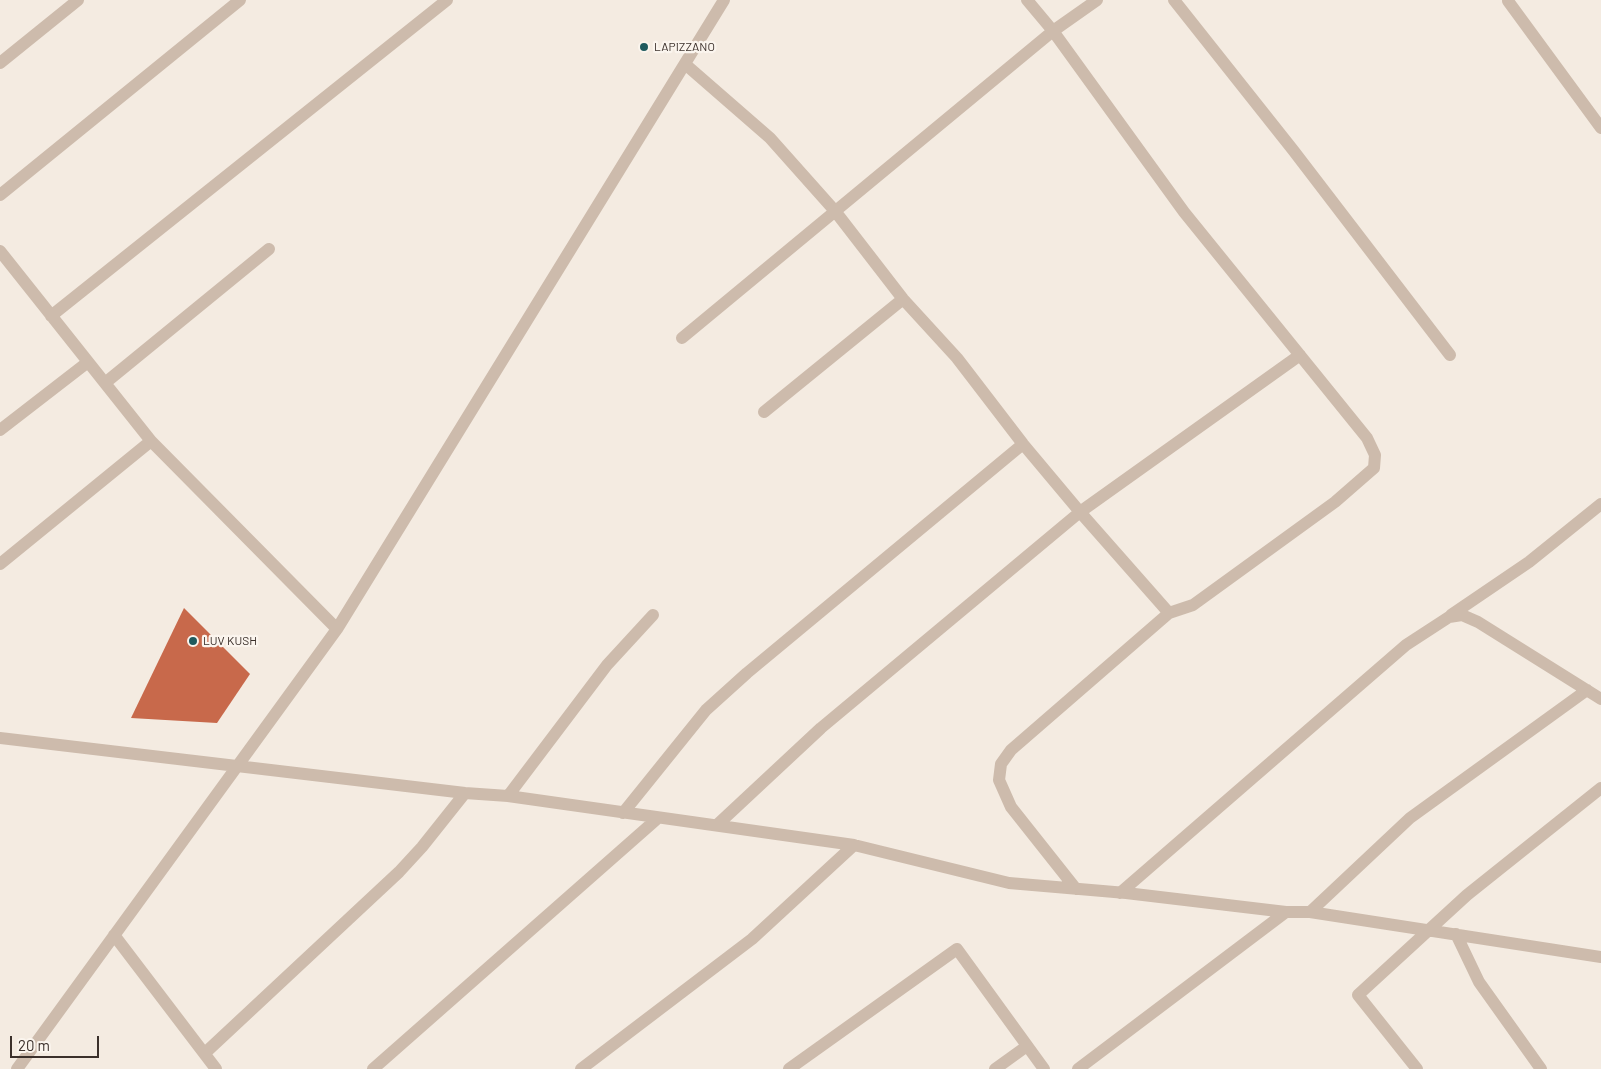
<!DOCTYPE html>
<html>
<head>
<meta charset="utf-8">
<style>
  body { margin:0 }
  #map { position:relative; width:1601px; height:1069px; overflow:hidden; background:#f4ebe1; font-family:Barlow,sans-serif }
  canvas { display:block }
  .scale { position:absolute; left:10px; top:1036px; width:89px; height:22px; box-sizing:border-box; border:2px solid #3b302b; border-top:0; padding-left:6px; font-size:15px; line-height:18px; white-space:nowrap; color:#3b302b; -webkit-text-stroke:4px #fbf5ee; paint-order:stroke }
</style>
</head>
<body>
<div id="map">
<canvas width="1601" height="1069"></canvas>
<div class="scale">20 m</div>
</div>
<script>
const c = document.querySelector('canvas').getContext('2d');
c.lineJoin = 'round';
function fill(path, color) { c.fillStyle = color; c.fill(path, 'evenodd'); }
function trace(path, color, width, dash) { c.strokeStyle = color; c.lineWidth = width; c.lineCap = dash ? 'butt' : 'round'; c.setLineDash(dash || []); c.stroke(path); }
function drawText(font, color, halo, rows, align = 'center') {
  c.font = font + ' Barlow,sans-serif'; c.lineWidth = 4.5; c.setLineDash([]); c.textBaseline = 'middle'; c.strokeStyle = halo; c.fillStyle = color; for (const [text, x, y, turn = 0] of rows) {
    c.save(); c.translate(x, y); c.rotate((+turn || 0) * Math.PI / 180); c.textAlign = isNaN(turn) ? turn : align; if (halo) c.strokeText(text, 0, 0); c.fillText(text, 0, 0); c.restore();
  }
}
const building = new Path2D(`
  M184,608L250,674L217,723L131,718Z`);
const minor = new Path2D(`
  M1027,0L1053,31L1184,212L1367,438L1375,455L1374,468L1335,502L1193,605L1169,613L1011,750L1001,764L999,780L1011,807L1076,889
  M1174,0L1293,150L1450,355
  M1508,1L1601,128
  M0,63L78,0
  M685,64L770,138L835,211L903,299L957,358L1023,444L1080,512L1169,613
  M0,195L240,0
  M0,251L151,441L337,629
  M51,316L447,0
  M682,338L1053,31L1097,0
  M105,383L269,249
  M764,412L903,299
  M0,430L88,362
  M0,564L151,441
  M1451,615L1529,562L1601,504
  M0,738L465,793L508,796L854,845L1009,883L1126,893L1286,912H1310L1601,957
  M508,796L607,665L653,615
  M623,813L706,710L747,673L1023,444
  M717,825L821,728L1080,512L1300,355
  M1120,893L1406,645L1449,617L1462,615L1478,622L1601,699
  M1310,912L1410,818L1587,690
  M1456,934L1479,982L1541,1069
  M114,935L216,1069
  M205,1053L399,872L422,847L465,793
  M17,1069L337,629L724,0
  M373,1069L658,818
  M581,1069L752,939L854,845
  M789,1069L957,949L1044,1069
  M995,1069L1027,1046
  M1078,1069L1286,912
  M1417,1069L1358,995L1467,895L1601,788`);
const markers = [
  [644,47,5,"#1f5a5e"],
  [193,641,5,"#1f5a5e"]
];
const poiNames = [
  ["LAPIZZANO",654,47],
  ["LUV KUSH",203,641]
];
fill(building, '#c8694b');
trace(minor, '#cdbbac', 12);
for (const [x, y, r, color] of markers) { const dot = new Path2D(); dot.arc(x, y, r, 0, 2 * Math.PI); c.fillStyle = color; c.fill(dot); trace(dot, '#fbf5ee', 2); }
drawText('12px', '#3b302b', '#fbf5ee', poiNames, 'left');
</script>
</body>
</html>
